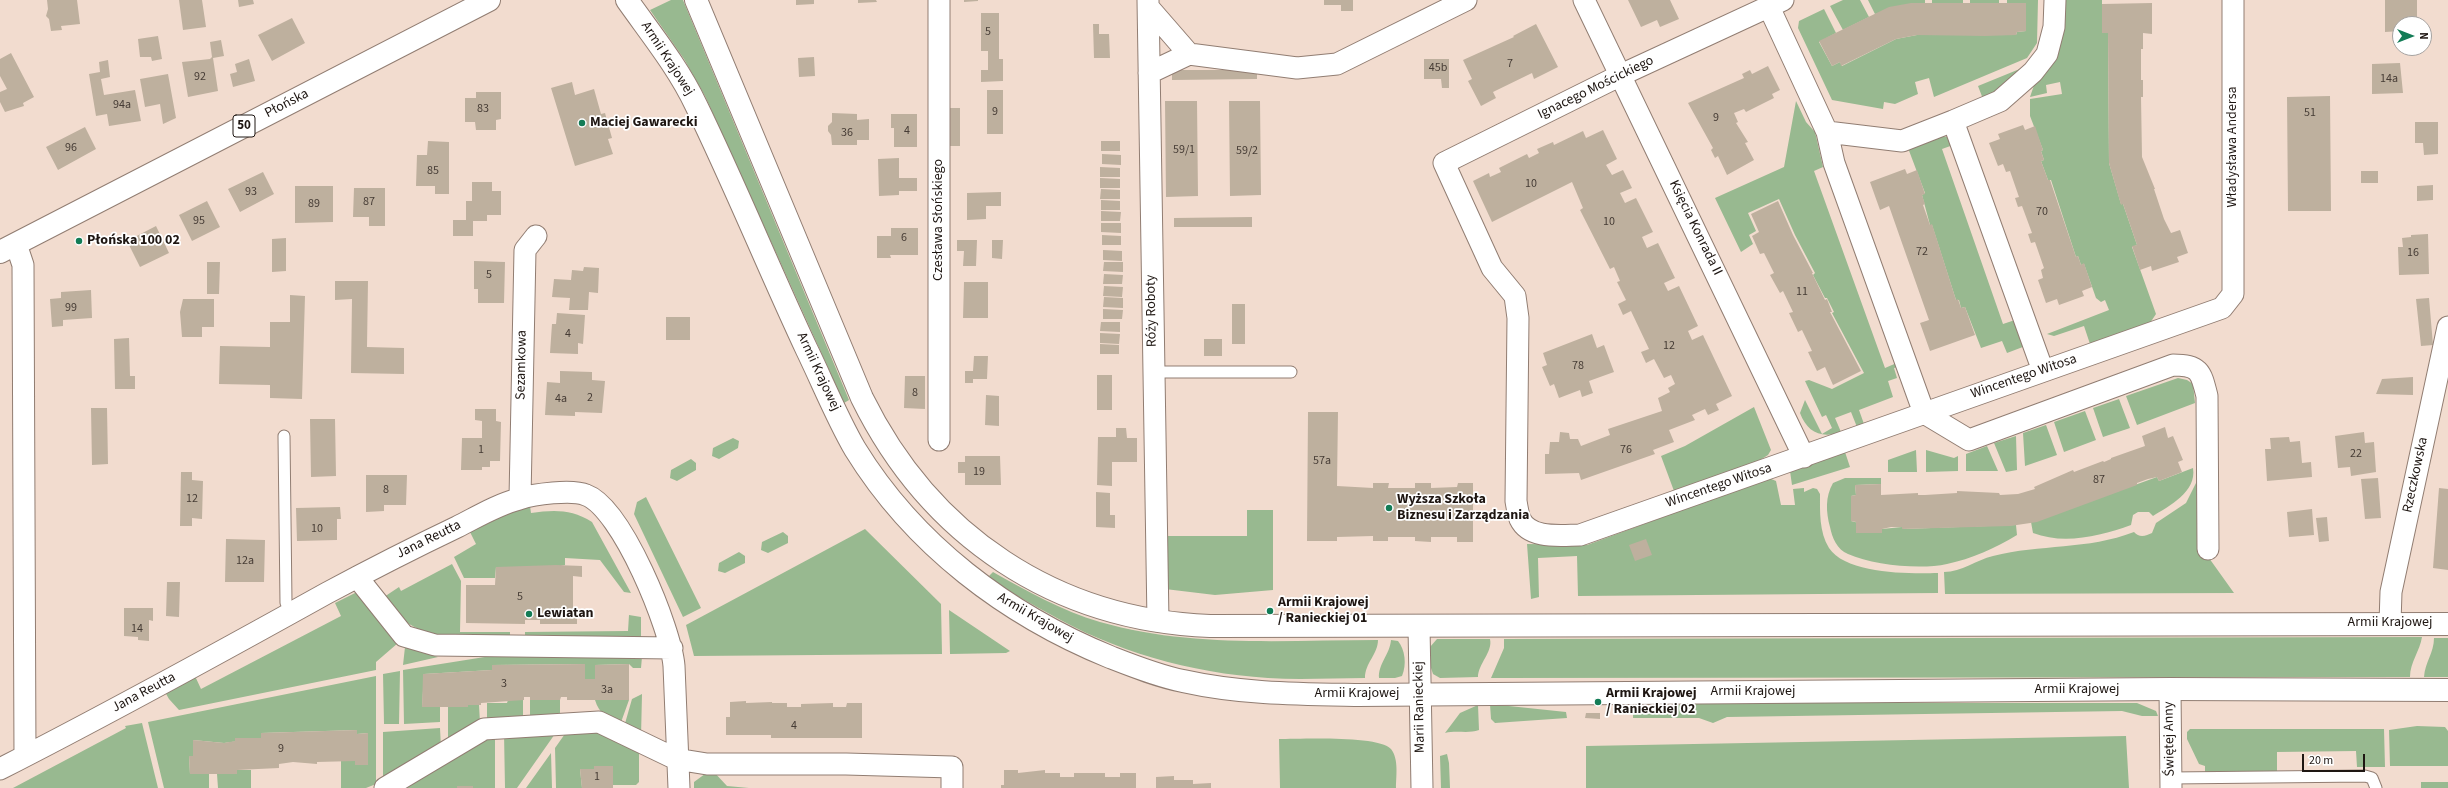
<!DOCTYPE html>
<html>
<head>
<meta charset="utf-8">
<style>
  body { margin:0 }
  #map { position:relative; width:2448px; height:788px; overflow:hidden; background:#f2dccf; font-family:"Source Sans 3",sans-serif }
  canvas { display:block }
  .north { position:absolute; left:2392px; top:16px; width:40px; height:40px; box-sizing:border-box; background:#fff; border:1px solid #a5a2a0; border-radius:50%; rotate:90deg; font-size:11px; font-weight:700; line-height:16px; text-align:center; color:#1e1612 }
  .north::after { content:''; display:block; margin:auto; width:14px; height:18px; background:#137c56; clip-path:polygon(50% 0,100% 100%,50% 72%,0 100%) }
  .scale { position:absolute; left:2302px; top:754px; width:63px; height:18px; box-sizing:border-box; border:2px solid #1e1612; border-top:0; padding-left:5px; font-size:12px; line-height:14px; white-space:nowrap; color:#1e1612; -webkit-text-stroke:3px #fff; paint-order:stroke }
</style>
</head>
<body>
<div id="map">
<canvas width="2448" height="788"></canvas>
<div class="north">N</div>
<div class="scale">20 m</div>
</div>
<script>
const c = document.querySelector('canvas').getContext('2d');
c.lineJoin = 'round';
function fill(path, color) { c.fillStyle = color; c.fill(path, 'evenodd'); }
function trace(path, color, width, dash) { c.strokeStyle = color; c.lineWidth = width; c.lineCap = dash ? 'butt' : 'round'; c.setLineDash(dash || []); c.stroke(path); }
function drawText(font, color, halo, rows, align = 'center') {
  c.font = font + ' "Source Sans 3",sans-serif'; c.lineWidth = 3.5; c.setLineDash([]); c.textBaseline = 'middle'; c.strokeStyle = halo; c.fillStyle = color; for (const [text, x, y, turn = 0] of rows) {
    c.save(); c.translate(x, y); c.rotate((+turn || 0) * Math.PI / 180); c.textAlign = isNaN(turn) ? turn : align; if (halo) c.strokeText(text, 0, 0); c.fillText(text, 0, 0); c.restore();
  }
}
const green = new Path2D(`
  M671,0H683L849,400L844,403L705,96L684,59L650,10Z
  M1843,0H1860L1869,17L1843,30L1830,6Z
  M1868,0H1925V3L1875,14Z
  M1932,0H1963V3H1932Z
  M1970,0H1999V3H1970Z
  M2007,0H2038L2037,43L2027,58L1934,97L1929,78L1915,82L1918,94L1895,104L1884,102L1883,109L1832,100L1798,28L1799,21L1824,9L1836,33L1819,42L1832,66L1840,62L1842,66L1896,39L1917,35H2016L2017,32L2026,31V4L2007,3Z
  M2063,0H2102V33H2108L2109,163L2121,204H2123L2137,245L2132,247L2156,314L2150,323L2090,344L2084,326L2054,336L2047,334L2109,310L2105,300L2101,302L2096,298L2084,264L2081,265L2078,256L2076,257L2051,180H2048L2041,161L2044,160L2041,151L2043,150L2030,116V99L2062,94L2060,82L2046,85L2047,93L2030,97Z
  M2027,66L2000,90L1983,99L1978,86Z
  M1796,101L1806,122L1815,132L1823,167L1814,171L1885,368L1899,362L1901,366L1894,368L1897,378L1888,381L1893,397L1859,410L1864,424L1857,427L1851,412L1835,418L1841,432C1821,439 1807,432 1800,413L1805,400L1822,434L1832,428L1826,415L1822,417L1805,381L1809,380L1832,389L1864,373L1832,313L1834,312L1827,298H1825L1813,275L1815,273L1795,235L1779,199L1748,213L1756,231L1749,235L1753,244L1741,252L1715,198L1784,167Z
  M1941,136L1948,137L1956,144L1942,149L2003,324L2018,319L2028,345L2007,353L2002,341L1981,348L1965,307L1961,308L1959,300H1956L1932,225H1930L1922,195L1925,193L1908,148Z
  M2178,378L2187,380L2193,384L2195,403L2137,425L2126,396Z
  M2119,399L2130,428L2103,437L2093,408Z
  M1754,407L1771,450L1768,455L1757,462L1674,491L1661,456L1685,446Z
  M2085,411L2096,440L2064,452L2054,422Z
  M2046,425L2057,455L2025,466L2023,433Z
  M2016,436L2017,470L2006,472L1994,443Z
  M733,438L739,441L738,448L719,459L712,456L713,448Z
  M1987,446L1998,471H1966V454Z
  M1916,450L1917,472H1888V460Z
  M1926,450L1954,458L1958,456V471L1926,472Z
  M1845,452L1850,467L1792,485L1790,471Z
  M691,459L696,463V470L677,481L670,478L671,470Z
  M2193,468C2197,492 2169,506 2153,516L2149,512H2138L2133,515L2131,525C2101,536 2064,545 2033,533L2031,522C2074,507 2119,491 2157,477L2159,481Z
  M2199,477L2204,551L2234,593L1945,594L1944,572C1962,572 1976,560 1993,556C2040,544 2088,550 2134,532C2139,538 2146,536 2152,533L2156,523L2186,503Z
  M1769,478L1776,481L1781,505H1795L1793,489L1804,488V492L1813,488L1817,489L1820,494C1820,511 1819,532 1829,548C1846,574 1909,574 1938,573V593L1578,596L1577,556L1538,558L1539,597L1531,599L1527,544L1587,545Z
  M1845,478H1881V484L1855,485L1856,495L1851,496V521L1882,529L1902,527L1903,529L2016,525L2017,535C1996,548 1971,559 1947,564C1920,570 1873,565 1848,554C1837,550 1832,537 1830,527C1826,512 1825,497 1833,483Z
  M646,497L701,608L683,617L634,514L637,502Z
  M530,506L531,513C554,510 571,509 592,522L631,593L624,592L600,560L565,558V565L556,567H496L495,578H464L454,557L476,544L470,532L498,517Z
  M1247,510H1273V590L1215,595L1165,589L1164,536H1247Z
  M865,529L941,604L942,654L694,656L686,625Z
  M783,532L788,536V543L768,553L761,550L762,542Z
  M739,552L745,556V563L725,573L718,571L719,563Z
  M452,564L461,581L460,632H510V638C462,636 412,646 384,597L399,587L401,591Z
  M993,572C1027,591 1062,611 1100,622C1191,648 1284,640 1378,640C1378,654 1365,663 1365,678C1333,678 1300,680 1268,678C1190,673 1113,651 1046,612C1026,601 1007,591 989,576Z
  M357,592L398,643L376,662V670L179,710L169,699L165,692L195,676L201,689L341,616L335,603Z
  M949,610L1010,651L1006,653L950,654Z
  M629,615L641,617V642L525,639V632L628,631Z
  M2422,637C2420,651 2410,662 2410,677L1491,678L1504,648V639Z
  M2434,638H2448V677H2424C2425,662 2434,653 2434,638Z
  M1437,639H1490C1493,652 1478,664 1478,677L1440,678L1433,674L1431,668L1430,647Z
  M1391,640L1398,641C1405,650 1407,664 1402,676L1395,678H1379C1378,664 1390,654 1391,640Z
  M405,647L438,657L403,665Z
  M491,656L642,657L641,668H633L629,664L595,665V679H585L584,664L492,665V670L424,674L422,707H440V722L404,724L403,670Z
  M400,671L399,724H384L383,674Z
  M376,676V784L366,788H341V761H355V765H368V733L357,734V730L261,733V738L224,743L193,740V756H189L190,774H209V788H164L148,722Z
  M642,694L641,737L624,727L632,699Z
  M508,700H523V721L487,722V703H507Z
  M530,700H560V719L530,720Z
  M595,700H629L620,725C608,718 599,714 595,700Z
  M1692,703H2137L2156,711L2158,716H2142L2122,711L1727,717L1713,723L1699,718H1633V713Z
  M1490,704L1566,712L1567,718L1495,723L1491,719Z
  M468,705H479L480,723L448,744V707Z
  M1478,705L1479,730C1468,734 1457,730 1445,733L1460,713Z
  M142,723L158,788H13L126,728L125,726Z
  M2417,726L2445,727L2448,731V766H2390L2389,730Z
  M440,728L441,748L383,781V732Z
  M599,729L639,749V782L636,785H613V766H595L594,769H580L582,788H556L555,748L567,731Z
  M2190,729H2384L2385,767H2357L2356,751L2277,752V771L2205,772V766L2199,764L2187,739V732Z
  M557,731L517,788H505L504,733Z
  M495,734V788H473V786H458L457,788H394Z
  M2126,736L2129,788H1586V746Z
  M1279,739C1299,739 1379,735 1391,749C1399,759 1396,776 1396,788H1280Z
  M551,753L552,788H526Z
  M1447,754L1449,763L1450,788H1441L1440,756Z
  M237,770H251V788H218L217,774Z
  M709,771H713L727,786L749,788H694V782Z
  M2421,782H2448V788H2421Z`);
const building = new Path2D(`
  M47,0H77L80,24L61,26L62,30L51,31L49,19L46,16L48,9Z
  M179,0H202L206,27L183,30Z
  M238,0H253L254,4L239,7Z
  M796,0H814V4L796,5Z
  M858,0H876L877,2L858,3Z
  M964,0H978V1L964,2Z
  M1324,0H1353V11H1341V5H1324Z
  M1628,0H1670L1679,19L1660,27L1657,20L1641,27Z
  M2385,0H2417V17H2414L2415,24H2400V31L2385,32Z
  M1911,3H2026V31L2017,32L2016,35L1985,36L1917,35L1896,39L1841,66L1840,62L1832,66L1819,41L1889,7Z
  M2152,3V34L2143,33V49H2141V80H2143V97H2141L2142,157L2155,189H2154L2164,219L2171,233L2180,230L2188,253L2177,257L2179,262L2152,271L2151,266L2140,270L2132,246L2137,245L2123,204L2121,205L2109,163L2108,33H2102V4Z
  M981,13H999V59H1003V81L981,82V70H988V51H981Z
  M292,18L305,43L272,61L258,35Z
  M1093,24H1099V34H1109L1110,58H1094Z
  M1536,24L1558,67L1534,79L1532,73L1493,92L1496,98L1481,106L1468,81L1472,79L1463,60L1514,37L1513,36Z
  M158,36L162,59L152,61L151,57H140L138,39Z
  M221,40L224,56L213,58L218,91L188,97L182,62L210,59L212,57L210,42Z
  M11,53L34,97L23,103L24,106L5,112L0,102V92L7,89L0,76V59Z
  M814,57L815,76L799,77L798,58Z
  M249,59L255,81L233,87L230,74L237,72L235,64Z
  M1424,59H1449V88H1442L1441,79H1424Z
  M108,60L110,77L101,79L104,95L135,90L141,121L109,126L107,114L96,116L89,74L100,72L99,62Z
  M2400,63L2403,93L2372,94V64Z
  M1768,66L1780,90L1772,94L1774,98L1746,112L1744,109L1734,113L1738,122L1736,123L1748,142L1745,143L1754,160L1727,175L1718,156L1715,158L1711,150L1713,148L1688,103L1744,78L1742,74L1750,70L1752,74Z
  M1172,70H1257V79L1172,80Z
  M168,74L176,118L163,124L160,104L145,107L140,79Z
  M572,82L575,95L594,89L601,114L605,113L612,138L608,139L613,154L575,166L551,88Z
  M987,90H1003V134H987Z
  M476,92H501V119L496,120V130H476L475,122H465V98H476Z
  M2330,96L2331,211H2288L2287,97Z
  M1165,101H1197L1198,196L1166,197Z
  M1229,101H1260L1261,195L1230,196Z
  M950,108H960V146H950Z
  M832,113L857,114V120L869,119V140H857V145H832L831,135L828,131V126L832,122Z
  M891,114H917V147H894V128H891Z
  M2415,122H2438V154L2424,155L2423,143H2415Z
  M2023,125L2025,130L2035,126L2043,150L2041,151L2044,160L2041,161L2048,180H2050L2076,257L2078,256L2081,265L2084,263L2092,287L2082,291L2084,296L2059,305L2057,299L2046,303L2038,280L2043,278L2041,270L2044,268L2035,242L2031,243L2028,234L2032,233L2022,206L2018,207L2015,198L2019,197L2010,171L2006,172L2003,164L1998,166L1989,143L2000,139L1998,134Z
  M85,127L96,149L58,170L46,147Z
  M1603,130L1617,159L1606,165L1612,175L1623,170L1632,188L1620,193L1625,203L1636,198L1653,232L1642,237L1647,248L1658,243L1675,278L1664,283L1668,291L1679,286L1698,326L1688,331L1692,340L1703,335L1732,396L1716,404L1719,410L1708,415L1705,409L1692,415L1695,420L1669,430L1674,442L1653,450L1655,454L1581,480L1579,473L1545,474V454H1549L1550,442H1559L1560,432L1569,433L1570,439H1578L1581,446L1610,435L1608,429L1662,411L1658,398L1670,392L1668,388L1675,384L1671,375L1664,378L1654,359L1646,363L1641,352L1649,349L1631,311L1623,315L1618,304L1626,300L1617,282L1620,281L1614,267L1610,269L1580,210L1583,208L1572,182L1492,222L1473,181L1489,173L1490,177L1501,172L1499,168L1527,154L1529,158L1539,153L1537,149L1553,142L1554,145L1583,131L1586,138Z
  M428,141L449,142V194H435V186H416L417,155H427Z
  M1101,141H1120V151H1101Z
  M1102,154L1121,155V165L1102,164Z
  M899,158V178H917V191H899V195L879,196L878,159Z
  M1100,167L1120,168V177H1100Z
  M1905,169L1907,174L1917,170L1925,194L1922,195L1925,204L1923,205L1930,225L1932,224L1956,300L1958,299L1961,308L1965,307L1975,335L1930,351L1920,323L1929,320L1889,206L1880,210L1870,182Z
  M2361,171H2378V183H2361Z
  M263,172L274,194L240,212L228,189Z
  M1100,178L1120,179V188H1100Z
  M472,182H492V191H501V215H487V221H473V236H453V220H466V201H472Z
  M2433,185V200L2417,201V186Z
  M295,186H333V222L295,223Z
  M354,188H385V226H369V217H353Z
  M1101,189L1120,190V199H1100Z
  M1001,192V206H986V219L967,220V193Z
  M1101,200L1120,201V210H1101Z
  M207,201L220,227L192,241L179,215Z
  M1778,201L1793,235L1813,273H1812L1825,300L1827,299L1832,312H1830L1861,371L1833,385L1825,367L1817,371L1808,352L1812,351L1802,330L1798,332L1789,313L1793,312L1783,291L1780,293L1770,275L1774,273L1764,253L1760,254L1752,236L1759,232L1751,214Z
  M1101,211L1121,212L1120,221H1101Z
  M1252,217V227H1174V218Z
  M1101,223H1121V233L1101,232Z
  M156,226L169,253L140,267L127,241Z
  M891,228H918V255H890L891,258H877V236H891Z
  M2428,234L2429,274L2399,275L2398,247H2403L2402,238L2411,237V235Z
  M1102,235L1121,236V245H1102Z
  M286,238V271L272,272V239Z
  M957,240H977L976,266H963L964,251H957Z
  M992,240H1003L1002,259L992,258Z
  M1103,250L1122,251V261L1103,260Z
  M474,261L505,262L504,303H478V289H474Z
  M207,262H220L219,294H207Z
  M1104,262H1123V272L1103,271Z
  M584,267L599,268L598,293L589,292L588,310H569L570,298L552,297L554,279L571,280L572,270L583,271Z
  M1104,274L1123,275L1122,284H1103Z
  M335,281H368L367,347L404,348V374L351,373L352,299L335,300Z
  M964,282H988V318H963Z
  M1104,286L1123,287L1122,297L1103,296Z
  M91,290L92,318L63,320V326L52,327L50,299L61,298V292Z
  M290,295L305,296L302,399L270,398V385L219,384L220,346L270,347V322H290Z
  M1104,297L1123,298V308L1103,307Z
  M2429,298L2433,345L2421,346L2416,299Z
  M183,299H214V327H202V337H182L180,312Z
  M1232,304H1245V344H1232Z
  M1103,309L1123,310L1122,319H1103Z
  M557,313L585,315L583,344L578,343V354L550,353L552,324H556Z
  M666,317H690V340H666Z
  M1101,322H1120V332L1100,331Z
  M1100,333L1120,334L1119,344L1100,343Z
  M1592,334L1597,348L1604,345L1614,372L1589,381L1593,393L1582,397L1580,390L1559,398L1554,384L1550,386L1542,367L1547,365L1543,353Z
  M129,338L130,376H135V389H115L114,339Z
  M1204,339H1222V356H1204Z
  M1100,344L1119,345V354H1100Z
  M974,356H988L987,379H973V383H965V371H973Z
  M560,371L592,372V380L605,381L602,413L575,412V416L545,415L547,382L560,383Z
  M1097,375H1112V410H1097Z
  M905,376H925V409L904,408Z
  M2413,377V395L2376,394L2382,379Z
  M986,395L999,396V426L985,425Z
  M91,408H107L108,464L92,465Z
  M475,409H496V421L501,422L500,461H490V467H482V470H461L462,438H482V421L475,420Z
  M1308,412H1338L1337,486L1373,488V483H1389L1388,488H1415V483H1431V488L1457,487L1458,483H1473V542H1457V537H1431V542L1415,541V537H1388V541H1373V536L1337,537V541H1307Z
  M310,419H335L336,476L311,477Z
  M2165,427L2168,438L2173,436L2183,460L2178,462L2182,472L2159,481L2157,477L2148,479L2137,483V485L2037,522L2010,526L1902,529V527H1891L1882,529V533H1856V522L1851,521V496L1856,495L1855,485L1881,484V495L1918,493V495H1925L1957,493V491L1999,493L2000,495L2018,494L2035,489L2034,487L2073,470L2074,472L2103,461L2104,462L2111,459V458L2145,446L2142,436Z
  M1116,428H1126L1127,438H1137V462H1112V486L1097,485L1098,437H1116Z
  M2364,432L2365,443L2374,442L2376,472L2351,476L2350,467L2338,468L2335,436Z
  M2289,437L2290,442L2300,441L2302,463L2311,462L2312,477L2267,481L2265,449H2271L2270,438Z
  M965,456H1000L1001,485H965V473H958V462H965Z
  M181,472H192V480L203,481L202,519L192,518V526H180Z
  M366,475H407L406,505H384V511L366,512Z
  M2378,478L2381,518L2365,519L2361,479Z
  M2439,488L2448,489V570L2433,568Z
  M1096,492L1110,493V515H1115V528L1096,527Z
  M340,507L341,519H337V540L297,541L296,508Z
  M2312,509L2314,535L2289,537L2287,512Z
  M2327,517L2329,541L2319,542L2316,518Z
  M226,539L265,540L264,582H225Z
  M1646,539L1652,555L1635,561L1629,545Z
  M556,565L582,566V577L573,576V608H577V624H540V620H525V624L466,623V585H495L496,567Z
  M167,582H180L179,617L166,616Z
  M124,608H153V621L149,620V641L138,640V637L124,636Z
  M585,664V679H595V665L629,664V700H567V697H561L560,700H530V697H524V700L481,703V705H468V707H422L423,674L492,670V665Z
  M746,701V703L772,702V703H787V707H801V704L833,703V707H846L847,703H862V738H771V735H726V717H730V702Z
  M1586,713H1600V719L1585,718Z
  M357,730V734L368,733V765H355V761L317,762V764L293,762L279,764V768L237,770V774H190L189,756H193V740L224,743L235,741V738H261V733Z
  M594,766H613V788H582L580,769H594Z
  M1004,770H1018V773L1045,770V773H1060V777H1074V773H1105V777H1120V773H1136V788H1001V785H1004Z
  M1174,776V780H1193V784L1211,783V788H1156V777Z
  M457,786H473V788H457Z`);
const service = new Path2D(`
  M1153,372H1291
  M284,436L286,603
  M2171,778L2365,776L2372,778L2376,788`);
const minor = new Path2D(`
  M1148,0L1158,621
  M1584,0L1804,457
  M1783,0L1621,75L1444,163L1492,268L1515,296L1518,318L1516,501C1517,507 1518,514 1520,519C1530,540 1562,535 1580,535L2222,308L2233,294V0
  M1769,7L1827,132L1834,163L1924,413L1969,440L2173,365C2200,365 2201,372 2207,396L2208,549
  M1149,8L1189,54
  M1149,73L1189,54L1297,68L1337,64L1466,0
  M1827,132L1902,141L1953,121
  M16,244L23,265L25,756
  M2043,371L1953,121L2000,101L2033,72L2047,54L2054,27L2055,0
  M939,440V0
  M520,498L525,250L536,236
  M357,577L404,636L435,645L672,648
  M2390,623L2391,592L2448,327
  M1419,627L1422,788
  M2170,689L2171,788
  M0,769C110,713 219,653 327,593C370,570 413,548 457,527C477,517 496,505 519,499C534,494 572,489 586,495C622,508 671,629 674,666L679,788
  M385,788L484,729L599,722L676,759L707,764H846L952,767V788`);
const primary = new Path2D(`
  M627,0C651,34 678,67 696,105C735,185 769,269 807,350C823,383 837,418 855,449C914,545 1007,615 1110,657C1133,666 1158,676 1183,681C1241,694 1299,694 1357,695L2170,689L2448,690
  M696,0L862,398C930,536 1055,620 1210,626L2448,624
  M0,252L489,0`);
const markers = [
  [582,123,4,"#137c56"],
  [79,241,4,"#137c56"],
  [1389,508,4,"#137c56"],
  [1270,611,4,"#137c56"],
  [529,614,4,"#137c56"],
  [1598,702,4,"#137c56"]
];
const numberNames = [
  ["5",988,32],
  ["7",1510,64],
  ["45b",1438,68],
  ["92",200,77],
  ["14a",2389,79],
  ["94a",122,105],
  ["83",483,109],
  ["9",995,112],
  ["51",2310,113],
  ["9",1716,118],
  ["4",907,131],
  ["36",847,133],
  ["96",71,148],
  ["59/1",1184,150],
  ["59/2",1247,151],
  ["85",433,171],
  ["10",1531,184],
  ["93",251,192],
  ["87",369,202],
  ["89",314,204],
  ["70",2042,212],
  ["95",199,221],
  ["10",1609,222],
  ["6",904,238],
  ["72",1922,252],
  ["16",2413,253],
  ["5",489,275],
  ["11",1802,292],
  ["99",71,308],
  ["4",568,334],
  ["12",1669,346],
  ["78",1578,366],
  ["8",915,393],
  ["2",590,398],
  ["4a",561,399],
  ["1",481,450],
  ["76",1626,450],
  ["22",2356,454],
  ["57a",1322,461],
  ["19",979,472],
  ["87",2099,480],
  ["8",386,490],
  ["12",192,499],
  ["10",317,529],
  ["12a",245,561],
  ["5",520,597],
  ["14",137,629],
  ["3",504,684],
  ["3a",607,690],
  ["4",794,726],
  ["9",281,749],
  ["1",597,777]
];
const shields = [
  [244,126,22]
];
const shieldNames = [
  ["50",244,126]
];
const streetNames = [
  ["Armii Krajowej",667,59,57],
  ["Ignacego Mościckiego",1596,88,-26],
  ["Płońska",287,104,-27],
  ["Władysława Andersa",2233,147,-90],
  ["Czesława Słońskiego",939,220,-90],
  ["Księcia Konrada II",1695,228,64],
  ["Róży Roboty",1152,311,-91],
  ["Sezamkowa",522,365,-89],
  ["Armii Krajowej",818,372,65],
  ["Wincentego Witosa",2024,377,-19],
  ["Rzeczkowska",2416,475,-78],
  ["Wincentego Witosa",1719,486,-19],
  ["Jana Reutta",429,540,-26],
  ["Armii Krajowej",1035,618,30],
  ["Armii Krajowej",2390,623],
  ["Armii Krajowej",2077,690],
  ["Armii Krajowej",1753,692],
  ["Jana Reutta",144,693,-28],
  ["Armii Krajowej",1357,694],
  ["Marii Ranieckiej",1420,707,-91],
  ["Świętej Anny",2170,739,-91]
];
const poiNames = [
  ["Maciej Gawarecki",590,123],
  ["Płońska 100 02",87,241],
  ["Wyższa Szkoła",1397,500],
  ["Biznesu i Zarządzania",1397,516],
  ["Armii Krajowej",1278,603],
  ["/ Ranieckiej 01",1278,619],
  ["Lewiatan",537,614],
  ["Armii Krajowej",1606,694],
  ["/ Ranieckiej 02",1606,710]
];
fill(green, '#98b990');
fill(building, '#beb09e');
trace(service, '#917d72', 13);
trace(minor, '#917d72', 23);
trace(primary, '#917d72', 24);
trace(service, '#fff', 11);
trace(minor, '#fff', 21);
trace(primary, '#fff', 22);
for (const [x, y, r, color] of markers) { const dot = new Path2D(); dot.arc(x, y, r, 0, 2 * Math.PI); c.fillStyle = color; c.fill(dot); trace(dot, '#fff', 1.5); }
drawText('12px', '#463c35', null, numberNames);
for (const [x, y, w] of shields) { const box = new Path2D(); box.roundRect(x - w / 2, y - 11, w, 22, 3); c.fillStyle = '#fff'; c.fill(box); trace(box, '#1e1612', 1); }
drawText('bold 13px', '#1e1612', null, shieldNames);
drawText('14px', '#1e1612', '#fff', streetNames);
drawText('bold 14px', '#1e1612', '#fff', poiNames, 'left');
</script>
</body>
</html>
